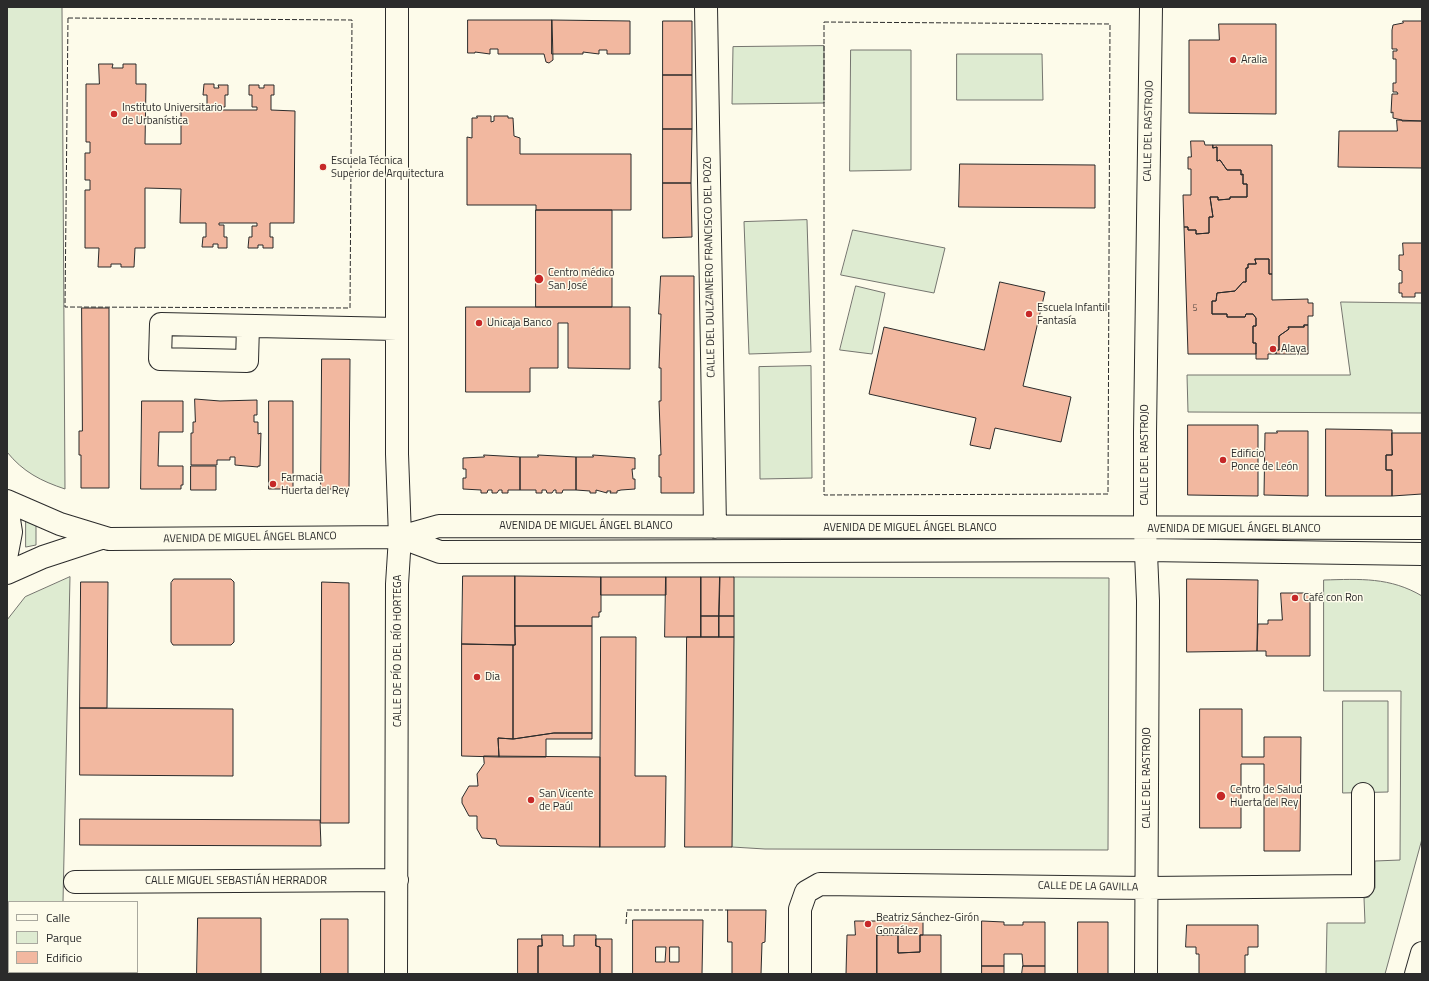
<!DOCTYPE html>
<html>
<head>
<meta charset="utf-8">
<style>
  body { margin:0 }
  #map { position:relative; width:1429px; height:981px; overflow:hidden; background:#fdfbea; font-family:"Titillium Web",sans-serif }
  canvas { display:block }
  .frame { position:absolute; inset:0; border:8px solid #2b2b2b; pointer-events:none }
  .legend { position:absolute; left:8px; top:901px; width:130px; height:72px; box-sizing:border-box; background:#fdfbea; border:1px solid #a9a89e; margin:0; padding:5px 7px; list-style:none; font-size:12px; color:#2b2b2b }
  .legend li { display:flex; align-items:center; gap:8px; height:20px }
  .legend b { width:20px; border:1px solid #a9a89e }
</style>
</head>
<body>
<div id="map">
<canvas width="1429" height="981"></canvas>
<div class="frame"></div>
<ul class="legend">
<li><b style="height:5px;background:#fdfbea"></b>Calle</li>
<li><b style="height:11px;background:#deebd1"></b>Parque</li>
<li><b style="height:11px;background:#f2b8a0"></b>Edificio</li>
</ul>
</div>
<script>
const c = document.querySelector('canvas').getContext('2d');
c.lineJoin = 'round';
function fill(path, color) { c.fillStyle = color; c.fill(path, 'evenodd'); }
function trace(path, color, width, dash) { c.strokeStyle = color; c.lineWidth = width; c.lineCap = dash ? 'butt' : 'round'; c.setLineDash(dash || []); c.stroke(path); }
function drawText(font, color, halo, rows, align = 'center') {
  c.font = font + ' "Titillium Web",sans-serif'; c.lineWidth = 3; c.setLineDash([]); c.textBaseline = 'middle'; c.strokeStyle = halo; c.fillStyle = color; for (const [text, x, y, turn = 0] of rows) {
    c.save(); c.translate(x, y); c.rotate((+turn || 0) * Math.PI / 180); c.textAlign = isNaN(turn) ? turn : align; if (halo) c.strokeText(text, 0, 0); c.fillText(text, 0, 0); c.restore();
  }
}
const green = new Path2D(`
  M7,7H62L65,489C41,481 23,472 7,452Z
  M824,46V103L732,104L733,47Z
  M851,50H911V170L850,171Z
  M957,54H1042L1043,100H957Z
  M807,220L811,352L749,354L744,222Z
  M853,230L945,248L934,293L841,275Z
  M856,286L885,293L872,354L840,350Z
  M1341,302L1422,303V413L1188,412L1187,375H1350Z
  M811,366L812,478L760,479L759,367Z
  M26,520L36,524V545L26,547Z
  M70,577L63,902H9V972H62V974H7V620L25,597Z
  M734,577L1109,578L1108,850L765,849L732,847Z
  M1324,580C1360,579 1390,577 1422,596V839L1385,974H1326L1327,923H1365L1364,898L1369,897L1375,888V861L1400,860L1401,691H1324Z
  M1343,701H1388V792L1343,793Z`);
const building = new Path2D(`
  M468,20H552L553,60L549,63L546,62L544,54H498V49H490V54L475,52V53H468Z
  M552,20L630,21V54H607V50H599V54L583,52V54H552Z
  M663,21H692V75H663Z
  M1403,21H1422V121H1402V120L1393,118V112L1391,113L1392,94H1398L1397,92H1393V83H1396V59H1393V51H1397V49H1392V30L1393,25L1403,23Z
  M1219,24H1276V114L1189,113V40H1219Z
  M99,64H113L112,68H123V64H136V84H146L145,144H181V109L207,110V95H203L204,84H214V88H219L218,85H228V95H225V107H220V110H257V107H252V95H249V85H259V88H264V85H274V95H271V110L295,111L294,223H270V237H273V248H263V245H258V248H248L249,237H252V226H257V223H219V225H224V237H227V248H218V244H213V247H202L203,237H206V223H180L181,189L145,188V248H135L134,267H121V264H111V267H98L99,248H85V190H90V180H85V153H90V142H86V84H99Z
  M663,75H692V129H663Z
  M477,116H491V122L494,121V116H508V118H513L514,136L520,138V154H631V210H536V205H467V137L472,138V118H477Z
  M1397,120L1422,121V168L1338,167L1339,131H1397Z
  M663,129H692L691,183H663Z
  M1191,141H1204L1205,145H1213V148L1217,147V161L1220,160L1227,170H1241V175L1243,174V184H1247V197H1230V199L1218,200V197H1210L1213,217H1209V233L1196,234V230H1188V227H1184L1183,195H1191V169H1188V157H1191Z
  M1213,145H1272V274H1269V259H1255L1256,264H1248V268H1246V282H1243L1235,291L1217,293L1216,301H1212V314H1227V317H1245L1246,314H1253L1256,318V326H1253V343H1256V354H1188L1184,227H1188V230H1196V234L1209,233V217H1213L1210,197H1218V200L1230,199V197H1247V184H1243V174L1241,175V170H1227L1220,160L1217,161V147L1213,148Z
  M960,164L1095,165V208L959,207Z
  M663,183H691L692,237L663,238Z
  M536,210H612V307H536Z
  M1403,243H1422V293H1415V297H1402V293H1399V283H1402V271L1399,270V255H1403Z
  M1255,259H1269V274H1272V300L1308,299V303H1313V316H1308V325H1304V327H1288L1289,329L1279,336V350H1276V354H1268V359H1256V343H1253V326H1256V318L1253,314H1246L1245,317H1227V314H1212V301H1216L1217,293L1235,291L1243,282H1246V268H1248V264H1256Z
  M661,276H694V493H661V477H659V455H661L659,401H661V368H659L661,314H659Z
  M1000,282L1045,292L1023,386L1071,397L1061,442L995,428L990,449L970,445L976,418L869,394L884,327L984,350Z
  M466,307H630V369L568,368V323H558V368H530V392H466Z
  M82,308H109V488H81V455H79V431H82Z
  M1304,325H1308V354H1276V350H1279V336L1289,329L1288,327H1304Z
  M322,359H350L349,489H321Z
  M195,399L220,401L257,400V415H254V422H258V434L261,433L260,466H258V467L235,465V457H230V460H217V465H191V433H193V422H195Z
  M142,401H183V432H159L158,466H183V485H181V489H141Z
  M269,401H293V489H269Z
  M1188,425H1258V496L1188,495Z
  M1326,429L1392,430V455H1386V470H1392V496H1326Z
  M1277,431H1308V496L1264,495L1265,433H1277Z
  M1392,433H1422V494L1392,496V470H1386V455H1392Z
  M484,455L520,457V490H508V493H502V490H499L497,493H492V490H488L487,493H481V490L463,489V478H466V469H463V458L484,457Z
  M538,455L576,457V490H563L562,493H556V490H554L552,493H547L546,490H542V493H536V490H520V457H538Z
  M593,455L635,458V469H632L633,479H635V489L621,490L617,491V493H610L611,491H607V493L596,490V493H590V491L576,490V457H593Z
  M191,466H216V490H191Z
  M463,576H515V645L462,644Z
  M515,576L601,577V612H599V617H592V626H515Z
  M601,577H666V595H601Z
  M666,577H701V637H665Z
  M701,577H720L719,616H701Z
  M720,577H734V616H719Z
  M174,579H231L234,582V642L231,645H173L171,642V583Z
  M1187,579L1258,580L1257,651L1187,652Z
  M81,582H108L107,708H80Z
  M322,582L349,583V823H321Z
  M1281,593H1310V656H1266V651H1257L1258,624H1268V620H1282Z
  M701,616H719V637H701Z
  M719,616H734V637H719Z
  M515,626H592V733H554L513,739V645H515Z
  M601,637H636L635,776H666L665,847H600Z
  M687,637H734L732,847H685Z
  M462,644L513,645V739L498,738L499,757L462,756Z
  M80,708L233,709V776L80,775Z
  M1200,709H1242V757H1264V737H1301L1300,851H1264V764H1241V828H1200Z
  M554,733H592V739H546V757H499L498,738L513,739Z
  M484,756L600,757V847L500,846L497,844L496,839L482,838L477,829V816H469L462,803V798L469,786H478L477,774L484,764Z
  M80,819L320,820L321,846L80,845Z
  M728,910H766L765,942L762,943L761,974H732V942H728Z
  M198,918H261V974H197Z
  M321,919H348V974H321Z
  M633,920H703L702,974H633ZM656,947H666L665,962H656ZM670,947H679V962H670Z
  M855,921H923V935H920V952L898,953V935H877V974H846L847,935H855Z
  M982,921L1004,922V925H1023V922H1045V966H1023L1022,954H1004V966H982Z
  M1078,922H1108V974H1078Z
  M1187,925H1258V947H1248V955H1245V974H1199V954H1196V947H1186Z
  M542,935H563V946H574V935H596V946L600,947V974H538V946H542Z
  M877,935H898V953L920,952V935H941V974H877Z
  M518,939H542V946H538V974H518Z
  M596,939H612V974H600V947L596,946Z
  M982,966H1004V974H982Z
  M1023,966H1045V974H1022Z
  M80,972H107V974H80Z`);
const minor = new Path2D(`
  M706,7L715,527
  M248,326L247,361L160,359L161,324L397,329
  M7,501L60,524L109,539L400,537L439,526L1422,528
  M7,507L11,532L7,553
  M400,537L440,552L1146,550L1422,554
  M7,573L43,557L101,538
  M75,882L397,880
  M396,974L397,584L400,537L397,454V7
  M800,974V909L806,892L820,884L1147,888L1363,886V794
  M1146,974L1148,601L1145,529V432L1151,7`);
const major = new Path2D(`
  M1416,974L1422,953`);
const fence = new Path2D(`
  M68,18L352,20L350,308L65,307Z
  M824,22L1110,24L1108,494L824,495Z
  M626,924L627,910H728`);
const markers = [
  [1233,60,4,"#c62828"],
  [114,114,4,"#c62828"],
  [323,167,4,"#c62828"],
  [539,279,5,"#c62828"],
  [1029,314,4,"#c62828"],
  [479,323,4,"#c62828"],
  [1273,349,4,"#c62828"],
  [1223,460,4,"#c62828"],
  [273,484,4,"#c62828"],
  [1295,598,4,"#c62828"],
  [477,677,4,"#c62828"],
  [1221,796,5,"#c62828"],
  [531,800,4,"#c62828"],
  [868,924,4,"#c62828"]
];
const numberNames = [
  ["5",1195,309]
];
const poiNames = [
  ["Aralia",1241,60],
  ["Instituto Universitario",122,108],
  ["de Urbanística",122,121],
  ["Escuela Técnica",331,161],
  ["Superior de Arquitectura",331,174],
  ["Centro médico",548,273],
  ["San José",548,286],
  ["Escuela Infantil",1037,308],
  ["Fantasía",1037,321],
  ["Unicaja Banco",487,323],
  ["Alaya",1281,349],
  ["Edificio",1231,454],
  ["Ponce de León",1231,467],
  ["Farmacia",281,478],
  ["Huerta del Rey",281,491],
  ["Café con Ron",1303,598],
  ["Dia",485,677],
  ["Centro de Salud",1230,790],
  ["Huerta del Rey",1230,803],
  ["San Vicente",539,794],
  ["de Paúl",539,807],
  ["Beatriz Sánchez-Girón",876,918],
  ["González",876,931]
];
const streetNames = [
  ["CALLE DEL RASTROJO",1149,131,-89],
  ["CALLE DEL DULZAINERO FRANCISCO DEL POZO",710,267,-91],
  ["CALLE DEL RASTROJO",1145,455,-90],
  ["AVENIDA DE MIGUEL ÁNGEL BLANCO",586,526],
  ["AVENIDA DE MIGUEL ÁNGEL BLANCO",910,528],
  ["AVENIDA DE MIGUEL ÁNGEL BLANCO",1234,529],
  ["AVENIDA DE MIGUEL ÁNGEL BLANCO",250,538,-1],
  ["CALLE DE PÍO DEL RÍO HORTEGA",398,651,-90],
  ["CALLE DEL RASTROJO",1147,778,-90],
  ["CALLE MIGUEL SEBASTIÁN HERRADOR",236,881],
  ["CALLE DE LA GAVILLA",1088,887,1]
];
fill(green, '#deebd1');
trace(green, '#74746e', 1);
fill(building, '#f2b8a0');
trace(building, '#2b2b2b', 1);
trace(minor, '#2b2b2b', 24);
trace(major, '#2b2b2b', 24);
trace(minor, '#fdfbea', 22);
trace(major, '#fdfbea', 22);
trace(fence, '#2b2b2b', 1, [5, 2]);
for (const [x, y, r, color] of markers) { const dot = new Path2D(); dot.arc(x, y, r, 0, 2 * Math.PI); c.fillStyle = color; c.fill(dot); trace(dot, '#fdfbea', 1.5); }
drawText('9px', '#5d4e48', null, numberNames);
drawText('11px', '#2b2b2b', '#fdfbea', poiNames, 'left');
drawText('11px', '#2b2b2b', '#fdfbea', streetNames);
</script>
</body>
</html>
